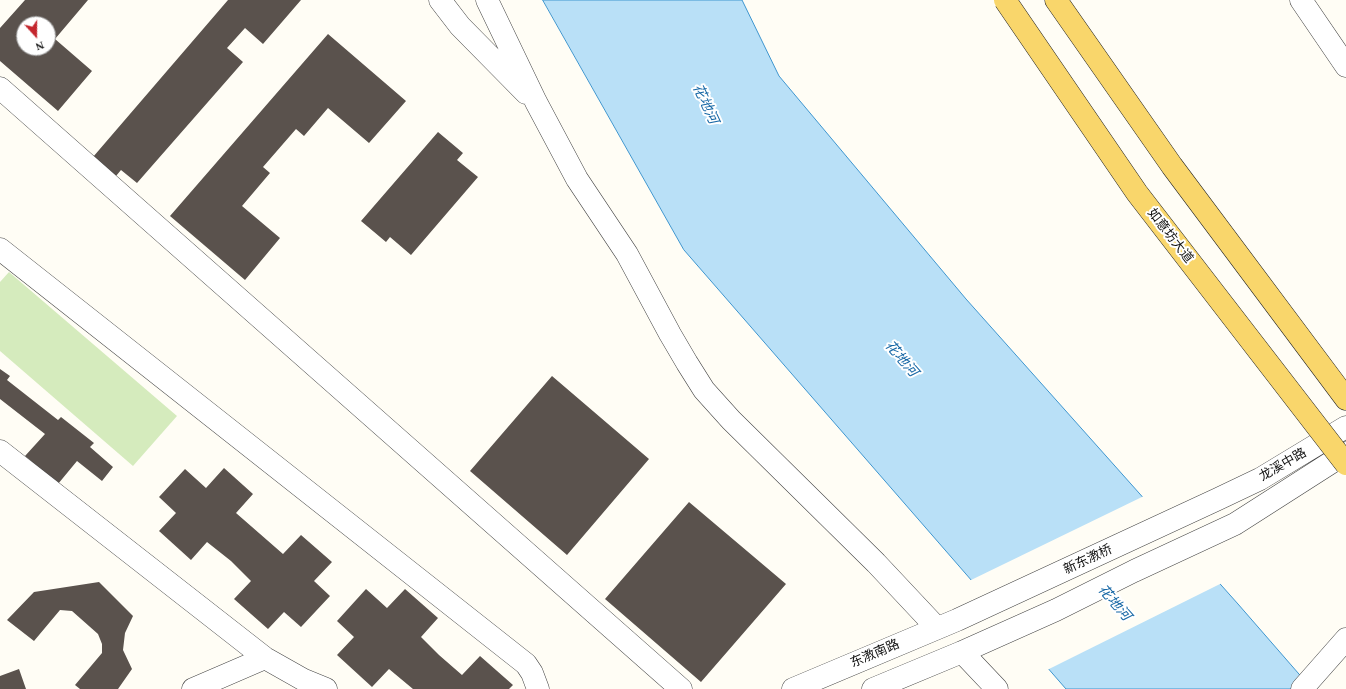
<!DOCTYPE html>
<html>
<head>
<meta charset="utf-8">
<style>
  body { margin:0 }
  #map { position:relative; width:1346px; height:689px; overflow:hidden; background:#fffdf5; font-family:"Times New Roman",serif }
  canvas { display:block }
  .north { position:absolute; left:16px; top:16px; width:40px; height:40px; box-sizing:border-box; background:#fff; border:1px solid #a0a0a0; border-radius:50%; rotate:159deg; font-size:11px; font-weight:700; line-height:16px; text-align:center; color:#111 }
  .north::after { content:''; display:block; margin:auto; width:14px; height:18px; background:#c4262e; clip-path:polygon(50% 0,100% 100%,50% 72%,0 100%) }
</style>
</head>
<body>
<div id="map">
<canvas width="1346" height="689"></canvas>
<div class="north">N</div>
</div>
<script>
const c = document.querySelector('canvas').getContext('2d');
c.lineJoin = 'round';
function fill(path, color) { c.fillStyle = color; c.fill(path, 'evenodd'); }
function trace(path, color, width, dash) { c.strokeStyle = color; c.lineWidth = width; c.lineCap = dash ? 'butt' : 'round'; c.setLineDash(dash || []); c.stroke(path); }
function drawText(font, color, halo, rows, align = 'center') {
  c.font = font + ' "Times New Roman","Noto Sans SC",serif'; c.lineWidth = 4; c.setLineDash([]); c.textBaseline = 'middle'; c.strokeStyle = halo; c.fillStyle = color; for (const [text, x, y, turn = 0] of rows) {
    c.save(); c.translate(x, y); c.rotate((+turn || 0) * Math.PI / 180); c.textAlign = isNaN(turn) ? turn : align; if (halo) c.strokeText(text, 0, 0); c.fillText(text, 0, 0); c.restore();
  }
}
const green = new Path2D(`
  M9,272L177,416L133,466L0,351V282Z`);
const water = new Path2D(`
  M543,0H742L779,76L966,299L1238,604L1312,689H1066L684,250Z`);
const pier = new Path2D(`
  M1144,496L1222,583L1047,670L969,581Z`);
const building = new Path2D(`
  M25,0H88L55,39L92,71L58,111L0,61V28ZM24,24H48V48H24Z
  M228,0H301L263,44L245,28L227,48L243,62L137,183L121,170L116,176L93,157Z
  M328,34L406,101L369,143L328,108L304,136L296,129L263,167L270,173L242,206L280,238L245,280L170,216Z
  M438,132L463,153L457,160L478,177L411,255L390,237L386,242L361,221Z
  M0,369L10,376L7,380L58,420L61,417L94,443L90,447L113,467L102,481L77,461L58,484L25,456L45,434L0,399Z
  M552,376L649,459L567,555L470,471Z
  M224,468L253,494L236,513L283,554L301,535L332,562L314,581L330,596L301,627L284,612L268,629L234,599L251,581L231,561L207,542L191,560L159,531L176,513L159,497L185,469L206,488Z
  M689,502L786,584L701,682L605,599Z
  M99,582L133,616L125,633L123,650L132,669L118,689H80L75,685L102,653V644L98,634L72,611L60,610L34,641L7,620L34,592Z
  M366,589L387,608L405,589L438,618L421,637L439,655L462,675L480,656L513,685L509,689H413L389,669L372,687L337,655L354,637L337,621Z
  M19,669L26,689H0V676Z`);
const minor = new Path2D(`
  M440,0L460,26L526,93
  M487,0L536,102L577,179L627,254L670,334L687,363L704,390L731,420L876,563L937,628
  M1301,0L1346,66
  M0,88L681,689
  M0,249L526,664L532,673L538,689
  M0,451L265,658L304,680L326,689
  M962,652L997,689
  M193,689L265,658
  M793,689L957,620L1218,499L1260,479L1346,427
  M873,689L962,652L1056,610L1134,571L1235,524L1346,453
  M1302,689L1346,639`);
const major = new Path2D(`
  M1056,0L1172,166L1346,399`);
const majorBridge = new Path2D(`
  M1005,0L1137,193L1346,464`);
const streetNames = [
  ["如意坊大道",1170,236,52],
  ["龙溪中路",1283,465,-30],
  ["新东漖桥",1088,560,-25],
  ["东漖南路",875,654,-23]
];
const waterNames = [
  ["花地河",705,104,65],
  ["花地河",901,359,49],
  ["花地河",1114,603,49]
];
fill(green, '#d5ebbd');
fill(water, '#b9e0f7');
trace(water, '#3f96cf', 1);
fill(pier, '#fffdf5');
fill(building, '#5a524d');
trace(minor, '#444', 23);
trace(major, '#222', 23);
trace(minor, '#fff', 22);
trace(major, '#f9d66b', 22);
trace(majorBridge, '#222', 23, []);
trace(majorBridge, '#f9d66b', 22);
drawText('13px', '#111', '#fff', streetNames);
drawText('italic 14px', '#1768a6', '#fff', waterNames);
</script>
</body>
</html>
